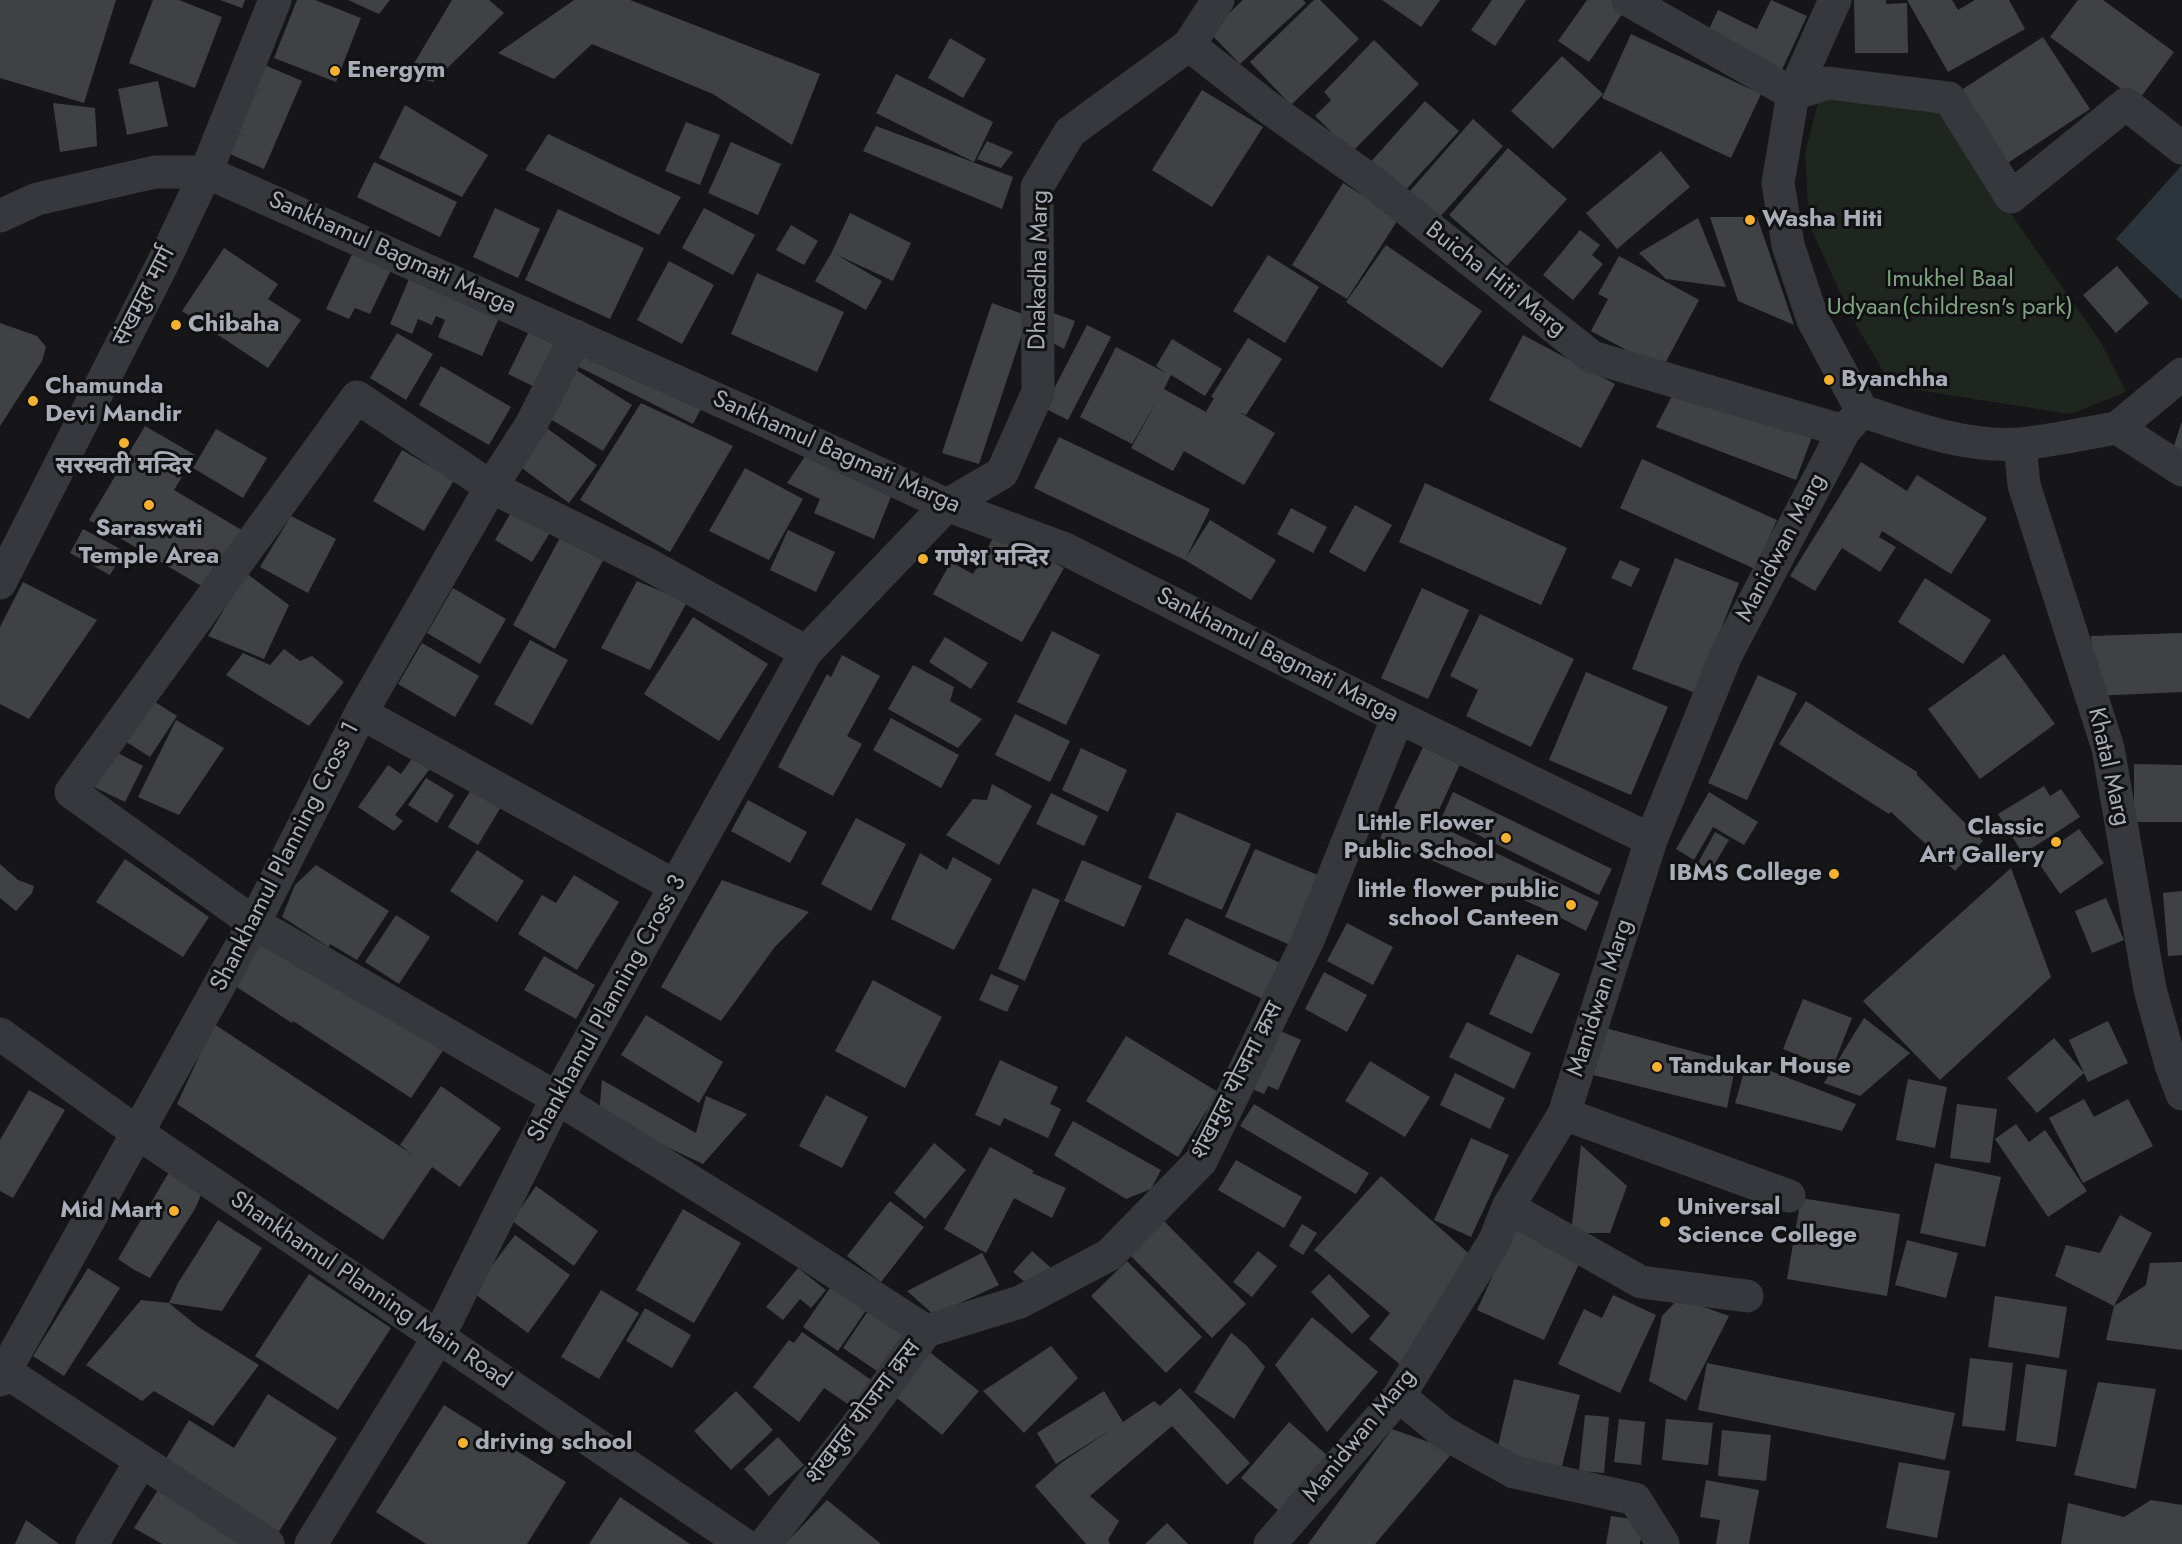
<!DOCTYPE html>
<html>
<head>
<meta charset="utf-8">
<style>
  body { margin:0 }
  canvas { display:block; background:#161618 }
</style>
</head>
<body>
<canvas width="2182" height="1544"></canvas>
<script>
const c = document.querySelector('canvas').getContext('2d');
c.lineJoin = 'round';
function fill(path, color) { c.fillStyle = color; c.fill(path, 'evenodd'); }
function trace(path, color, width, dash) { c.strokeStyle = color; c.lineWidth = width; c.lineCap = dash ? 'butt' : 'round'; c.setLineDash(dash || []); c.stroke(path); }
function drawText(font, color, halo, rows, align = 'center') {
  c.font = font + ' Jost,"Noto Sans Devanagari",sans-serif'; c.lineWidth = 6; c.setLineDash([]); c.textBaseline = 'middle'; c.strokeStyle = halo; c.fillStyle = color; for (const [text, x, y, turn = 0] of rows) {
    c.save(); c.translate(x, y); c.rotate((+turn || 0) * Math.PI / 180); c.textAlign = isNaN(turn) ? turn : align; if (halo) c.strokeText(text, 0, 0); c.fillText(text, 0, 0); c.restore();
  }
}
const green = new Path2D(`
  M1821,91L1930,99L2100,341L2126,392L2070,414L1892,386L1851,316L1809,224L1805,153Z`);
const water = new Path2D(`
  M2182,165V300L2116,239Z`);
const building = new Path2D(`
  M0,0H116L84,103L0,78Z
  M153,0H179L222,17L195,88L129,63Z
  M220,0H245L242,8Z
  M297,0H315L361,18L336,82L274,58Z
  M348,0H390L379,14Z
  M452,0H489L504,13L433,82L407,75Z
  M574,0H630L820,74L792,145L713,94L592,44L554,79L498,53Z
  M1243,0H1303L1306,3L1240,64L1209,32Z
  M1314,0H1320L1359,39L1291,105L1250,62Z
  M1382,0H1440L1421,27Z
  M1492,0H1526L1495,46L1471,30Z
  M1587,0H1616L1627,7L1589,62L1558,41Z
  M1771,0L1807,16L1779,76L1704,40L1718,10L1757,29Z
  M1854,0H1886V4L1907,3L1908,53H1855Z
  M1907,0H1952L1958,10L1975,0H2009L2025,29L1948,72Z
  M2078,0H2103L2174,52L2138,101L2050,37Z
  M1631,34L1761,94L1731,158L1602,98Z
  M2043,37L2090,109L1997,170L1949,98Z
  M950,38L986,59L963,98L928,78Z
  M1374,40L1419,84L1352,152L1315,116L1331,100L1324,92Z
  M1562,56L1603,94L1553,149L1511,111Z
  M260,63L302,81L264,169L221,150Z
  M896,74L993,122L974,162L876,113Z
  M158,81L168,126L127,135L118,89Z
  M1202,90L1263,127L1212,207L1152,170Z
  M1425,101L1459,131L1402,194L1368,165Z
  M53,103L95,108L97,146L60,152Z
  M405,105L488,155L462,197L379,158Z
  M1473,119L1503,146L1440,217L1410,191Z
  M686,122L720,135L700,185L665,171Z
  M876,126L1013,177L1002,209L863,151Z
  M548,134L681,197L659,235L525,170Z
  M987,141L1013,152L1001,168L977,159Z
  M731,142L781,164L758,215L708,193Z
  M1508,148L1567,199L1507,266L1449,215Z
  M1661,151L1690,187L1617,249L1586,213Z
  M374,162L457,202L440,237L357,197Z
  M1343,183L1399,218L1347,299L1292,265Z
  M495,208L540,229L518,278L473,257Z
  M704,208L755,235L733,275L682,248Z
  M558,209L644,248L610,319L525,280Z
  M850,213L911,243L893,281L835,254L882,281L866,310L815,281L832,252Z
  M1710,217H1757L1794,325L1738,301Z
  M1698,218L1726,287L1666,279L1639,253Z
  M791,225L818,241L804,265L776,250Z
  M1580,230L1600,245L1592,255L1603,264L1573,300L1543,275Z
  M1386,245L1482,311L1442,368L1346,302Z
  M224,248L278,284L268,299L301,320L268,368L182,311Z
  M354,250L392,268L370,314L355,308L349,319L326,309Z
  M1268,255L1319,287L1285,343L1233,311Z
  M1619,256L1699,300L1662,369L1591,331L1608,299L1598,294Z
  M669,261L714,285L682,344L637,320Z
  M2117,266L2149,303L2116,333L2083,295Z
  M757,273L844,312L817,372L731,334Z
  M409,279L499,318L482,356L438,337L445,320L436,316L432,325L418,319L412,334L390,324Z
  M992,303L1028,316L979,464L942,453Z
  M1048,311L1075,321L1064,349L1049,341Z
  M0,323L37,336L46,347L42,361L0,426Z
  M1087,325L1111,337L1068,420L1044,408Z
  M531,327L568,345L545,392L508,374Z
  M397,333L433,354L406,400L370,378Z
  M1523,335L1615,384L1581,448L1489,400Z
  M1248,338L1282,359L1246,415L1239,412L1275,433L1244,485L1184,451L1173,471L1131,448L1159,397L1132,444L1080,417L1116,347L1166,373L1156,366L1172,339L1222,369L1205,396L1171,375L1164,389L1206,412L1214,398L1211,397Z
  M582,342L704,403L693,424L571,363Z
  M441,366L511,407L489,445L419,405Z
  M576,370L632,405L603,451L547,417Z
  M1676,388L1816,426L1796,480L1656,427Z
  M641,403L733,446L670,552L580,500Z
  M2182,421V459L2171,455Z
  M145,426L195,455L174,490L245,532L210,591L89,520Z
  M544,426L597,465L569,503L515,463Z
  M216,429L267,458L243,498L193,468Z
  M1059,437L1210,509L1186,558L1210,520L1276,560L1251,600L1185,560L1034,488Z
  M402,450L454,480L424,531L373,501Z
  M808,452L894,489L874,539L814,513L820,499L787,483Z
  M1642,459L1777,520L1755,569L1620,508Z
  M1861,462L1907,491L1917,475L1987,518L1951,574L1882,531L1879,537L1896,547L1880,572L1842,548L1815,591L1790,576Z
  M745,468L803,499L769,560L709,531Z
  M1425,483L1567,548L1541,605L1399,542Z
  M1355,505L1392,525L1365,572L1329,552Z
  M1291,508L1327,527L1313,553L1277,534Z
  M513,509L551,531L532,562L495,540Z
  M291,516L336,539L308,593L260,567Z
  M83,529L124,551L110,575L70,553Z
  M788,530L835,552L816,592L770,570Z
  M997,531L1064,568L1022,642L933,594L951,562L973,574Z
  M562,534L605,557L555,649L513,625Z
  M1675,558L1739,583L1696,693L1632,669Z
  M1620,560L1640,569L1631,587L1611,578Z
  M246,573L289,605L264,659L208,636Z
  M1925,578L1991,620L1963,664L1898,622Z
  M637,581L687,602L650,670L601,648Z
  M23,582L97,620L29,719L0,704V627Z
  M453,588L506,619L480,664L427,633Z
  M1422,588L1469,610L1428,699L1381,678Z
  M1480,614L1574,659L1531,747L1466,716L1478,690L1450,676Z
  M693,617L768,664L719,741L644,694Z
  M1052,631L1100,655L1066,725L1017,702Z
  M2182,633V692L2093,696L2091,636Z
  M945,637L988,663L971,689L929,662Z
  M530,640L568,660L532,725L494,704Z
  M422,643L479,676L455,717L398,684Z
  M284,649L300,661L312,656L344,682L309,726L226,675L243,653L270,665Z
  M2004,654L2055,724L1980,779L1928,709Z
  M842,655L880,676L847,736L862,744L833,796L778,767L827,674L831,677Z
  M913,665L954,687L950,701L982,719L958,748L888,709Z
  M1586,672L1668,707L1631,795L1549,760Z
  M1758,675L1797,693L1747,800L1708,783Z
  M152,700L177,716L150,757L125,741Z
  M1806,701L1917,772V775L1983,841L1955,871L1891,812L1889,814L1779,744Z
  M1015,714L1070,741L1050,782L995,755Z
  M891,718L959,755L941,788L873,750Z
  M176,720L224,748L179,815L138,797Z
  M1424,745L1461,762L1433,823L1599,902L1586,931L1542,908L1380,838Z
  M1081,748L1127,770L1108,812L1062,790Z
  M110,749L143,766L125,802L92,786Z
  M418,750L435,762L395,815L403,821L394,831L358,807L388,765L401,774Z
  M2134,764L2182,765V822H2134Z
  M426,778L454,795L437,823L408,805Z
  M992,784L1032,806L999,865L946,835L973,799L987,800Z
  M474,785L504,802L478,845L448,827Z
  M2044,786L2050,796L2061,789L2080,817L2023,854L1998,814Z
  M1453,792L1612,869L1599,895L1442,817Z
  M1709,792L1758,822L1744,845L1713,827L1694,860L1676,849Z
  M1051,793L1098,816L1084,846L1036,824Z
  M748,800L807,832L790,863L731,831Z
  M1177,812L1251,844L1222,910L1148,878Z
  M856,818L906,844L871,911L821,884Z
  M2079,829L2104,863L2060,894L2036,859Z
  M1715,832L1729,840L1711,870L1698,863Z
  M1255,849L1325,878L1295,947L1225,917Z
  M477,850L524,881L497,922L450,891Z
  M920,853L947,870L953,857L992,879L954,950L891,919Z
  M125,859L209,917L183,957L96,902Z
  M1082,860L1142,886L1124,927L1064,901Z
  M0,864L18,880L34,886L32,893L16,911L0,898Z
  M316,865L389,911L357,960L330,944L329,947L282,917L295,885Z
  M2011,868L2051,977L1940,1080L1863,1001Z
  M574,875L619,902L577,970L518,934L542,895L556,903Z
  M722,880L809,912L774,948L721,1021L661,987Z
  M1033,888L1060,900L1025,981L998,969Z
  M2182,891V955L2168,956L2163,893Z
  M2106,898L2124,940L2092,953L2075,911Z
  M396,915L430,937L399,984L365,962Z
  M1186,918L1280,963L1263,999L1168,954Z
  M1347,923L1393,947L1373,985L1327,961Z
  M261,939L444,1049L411,1098L293,1021L292,1023L232,984Z
  M1517,954L1560,974L1532,1034L1489,1014Z
  M544,956L595,985L576,1019L524,990Z
  M1324,972L1367,995L1347,1032L1305,1009Z
  M991,974L1019,986L1007,1012L979,1000Z
  M873,980L942,1017L905,1088L835,1051Z
  M1803,999L1852,1018L1832,1069L1783,1049Z
  M646,1015L723,1062L699,1103L621,1055Z
  M1864,1018L1910,1053L1860,1096L1824,1083Z
  M2108,1021L2128,1063L2088,1082L2069,1040Z
  M1467,1022L1531,1053L1514,1089L1449,1057Z
  M214,1024L413,1155L400,1145L441,1086L501,1128L460,1187L432,1167L383,1240L177,1104Z
  M1269,1026L1301,1040L1278,1090L1268,1086L1264,1094L1242,1085Z
  M1598,1026L1736,1063L1727,1108L1577,1071Z
  M1126,1036L1218,1092L1178,1157L1086,1101Z
  M2054,1038L2084,1073L2037,1113L2007,1078Z
  M1000,1060L1058,1087L1050,1104L1061,1109L1048,1138L1004,1118L1000,1126L975,1115Z
  M1370,1061L1430,1097L1405,1137L1345,1101Z
  M1747,1062L1856,1104L1842,1131L1735,1103Z
  M1455,1073L1505,1098L1490,1129L1440,1105Z
  M1908,1079L1947,1087L1935,1148L1896,1140Z
  M602,1080L696,1133L706,1096L747,1114L703,1164L599,1115Z
  M29,1090L65,1110L13,1198L0,1191V1140Z
  M826,1095L868,1117L842,1168L799,1146Z
  M2084,1099L2094,1117L2128,1099L2153,1146L2083,1183L2049,1118Z
  M1254,1104L1369,1173L1356,1194L1240,1126Z
  M1957,1104L1997,1109L1990,1163L1950,1158Z
  M1073,1121L1161,1170L1151,1189L1126,1199L1054,1155Z
  M2016,1124L2029,1142L2045,1130L2087,1191L2048,1217L1995,1139Z
  M1471,1138L1509,1155L1471,1237L1434,1220Z
  M934,1143L966,1170L925,1219L894,1193Z
  M1581,1145L1627,1186L1610,1233H1571Z
  M990,1147L1034,1171L1032,1173L1066,1188L1052,1218L1014,1198L986,1253L944,1229Z
  M1236,1160L1302,1197L1284,1228L1218,1190Z
  M1935,1163L2001,1177L1985,1247L1920,1233Z
  M169,1172L203,1190L195,1209L150,1278L133,1269L118,1259Z
  M1381,1176L1474,1258L1402,1366L1369,1339L1390,1313L1314,1250Z
  M536,1186L598,1231L574,1266L512,1221Z
  M1801,1198L1900,1214L1887,1296L1787,1279Z
  M890,1201L924,1227L881,1282L847,1256Z
  M683,1209L741,1243L694,1323L636,1290Z
  M2120,1215L2152,1233L2114,1306L2055,1276L2066,1245L2100,1253Z
  M218,1220L262,1248L222,1311L169,1303L178,1283Z
  M1164,1221L1246,1304L1212,1338L1130,1255Z
  M1517,1223L1584,1253L1544,1340L1477,1310Z
  M1302,1224L1317,1233L1303,1255L1289,1246Z
  M515,1235L570,1275L528,1333L472,1292Z
  M1907,1240L1958,1253L1946,1298L1895,1285Z
  M1032,1251L1051,1268L1032,1288L1013,1272Z
  M1258,1251L1277,1266L1252,1297L1233,1282Z
  M982,1253L999,1285L934,1315L907,1291Z
  M1127,1261L1202,1337L1166,1373L1091,1296Z
  M2182,1262V1350L2106,1340L2114,1306L2146,1285L2150,1263Z
  M88,1268L120,1288L64,1376L33,1356Z
  M798,1268L826,1290L811,1308L800,1299L783,1320L766,1307Z
  M309,1274L391,1328L338,1410L255,1356Z
  M1329,1274L1370,1316L1352,1334L1311,1292Z
  M832,1285L867,1309L838,1351L803,1327Z
  M601,1290L639,1313L599,1379L561,1357Z
  M1613,1295L1656,1315L1620,1393L1558,1364L1584,1309L1602,1318Z
  M1995,1296L2067,1307L2059,1358L1988,1347Z
  M1679,1298L1729,1316L1686,1401L1649,1381L1662,1316Z
  M141,1300L169,1303L197,1326L259,1365L213,1426L154,1391L142,1401L86,1365Z
  M645,1308L691,1335L672,1368L626,1341Z
  M870,1308L905,1332L877,1371L843,1348Z
  M1312,1317L1378,1372L1327,1432L1275,1365Z
  M802,1332L877,1384L858,1411L824,1388L799,1422L753,1387L789,1340L794,1343Z
  M1231,1333L1246,1345L1265,1367L1234,1419L1194,1392Z
  M1051,1346L1078,1378L1024,1433L983,1391Z
  M927,1350L979,1391L942,1435L891,1393Z
  M1970,1358L2013,1363L2005,1431L1962,1426Z
  M1707,1363L1955,1413L1945,1460L1698,1410Z
  M2026,1364L2067,1370L2056,1447L2016,1441Z
  M1514,1379L1580,1395L1561,1470L1496,1454Z
  M2098,1382L2156,1389L2136,1489L2074,1475Z
  M1180,1388L1250,1463L1227,1485L1172,1426L1090,1496L1119,1521L1108,1540L1110,1544H1086L1035,1486L1061,1463L1112,1429L1056,1464L1037,1433L1104,1391L1123,1422L1154,1401L1160,1406Z
  M736,1391L773,1430L731,1470L694,1431Z
  M268,1394L337,1438L278,1533L164,1462L189,1420L234,1448Z
  M444,1405L566,1482L527,1544H426L376,1512Z
  M1585,1415L1609,1417L1604,1473L1579,1471Z
  M1619,1419L1645,1422L1641,1465L1614,1462Z
  M1666,1419L1713,1423L1708,1465L1662,1460Z
  M1289,1422L1328,1456L1279,1511L1241,1478Z
  M1392,1429L1454,1451L1375,1544H1308Z
  M1722,1430L1771,1435L1766,1481L1718,1476Z
  M778,1437L804,1465L769,1496L744,1469Z
  M1899,1462L1950,1471L1937,1538L1886,1528Z
  M1706,1480L1759,1490L1749,1544H1716L1720,1520L1700,1517Z
  M161,1485L259,1544H162L134,1528Z
  M620,1497L690,1544H589Z
  M827,1500L881,1544H785Z
  M2151,1500L2182,1505V1544H2061L2068,1503L2124,1517Z
  M1611,1516L1644,1521L1640,1544H1606Z
  M26,1520L59,1544H15Z
  M1167,1523L1188,1544H1145Z`);
const minor = new Path2D(`
  M1628,0L1793,94L1828,83L1949,98L2011,197L2126,104L2182,148
  M1835,0L1793,94L1778,183L1788,245L1813,320L1862,411
  M1189,45L1269,108L1366,177L1592,357L1844,431
  M0,216L37,199L155,172H206L759,418L947,505L1065,549L1398,717L1651,840
  M1862,411C1912,428 1967,448 2020,444C2053,441 2085,433 2117,428L2182,470
  M2117,428L2182,374
  M2020,444L2024,485L2108,748L2150,989L2171,1065L2182,1094
  M0,583L162,265L206,172L275,0
  M806,652L647,564L491,487L357,397L71,792L254,923L557,1098L776,1234L926,1331
  M361,713L675,886
  M0,1034L138,1133L743,1544
  M1564,1114L1789,1196
  M1508,1207L1641,1282L1747,1296
  M6,1372L268,1544
  M0,1380L254,923L361,713L491,487L531,425L576,336
  M1399,1396L1444,1433L1514,1472L1635,1499L1663,1544
  M92,1544L141,1461
  M311,1544L438,1338L557,1098L806,652L947,505L1002,473L1038,392L1037,187L1070,132L1189,45L1218,0
  M765,1544L854,1430L926,1331L1020,1302L1109,1255L1201,1161L1308,940L1398,717
  M1270,1544L1399,1396L1495,1240L1508,1207L1564,1114L1651,840L1726,655L1844,431L1862,411`);
const markers = [
  [335,71,6,"#f2b134"],
  [1750,220,6,"#f2b134"],
  [176,325,6,"#f2b134"],
  [1829,380,6,"#f2b134"],
  [33,401,6,"#f2b134"],
  [124,443,6,"#f2b134"],
  [149,505,6,"#f2b134"],
  [923,559,6,"#f2b134"],
  [1506,838,6,"#f2b134"],
  [2056,842,6,"#f2b134"],
  [1834,874,6,"#f2b134"],
  [1571,905,6,"#f2b134"],
  [1657,1067,6,"#f2b134"],
  [174,1211,6,"#f2b134"],
  [1665,1222,6,"#f2b134"],
  [463,1443,6,"#f2b134"]
];
const poiNames = [
  ["Energym",347,71],
  ["Washa Hiti",1762,220],
  ["Chibaha",188,325],
  ["Byanchha",1841,380],
  ["Chamunda",45,387],
  ["Devi Mandir",45,415],
  ["सरस्वती मन्दिर",124,467,"center"],
  ["Saraswati",149,529,"center"],
  ["Temple Area",149,557,"center"],
  ["गणेश मन्दिर",935,559],
  ["Little Flower",1494,824,"right"],
  ["Public School",1494,852,"right"],
  ["Classic",2044,828,"right"],
  ["Art Gallery",2044,856,"right"],
  ["IBMS College",1822,874,"right"],
  ["little flower public",1559,891,"right"],
  ["school Canteen",1559,919,"right"],
  ["Tandukar House",1669,1067],
  ["Universal",1677,1208],
  ["Science College",1677,1236],
  ["Mid Mart",162,1211,"right"],
  ["driving school",475,1443]
];
const streetNames = [
  ["Sankhamul Bagmati Marga",392,254,24],
  ["Dhakadha Marg",1040,270,-89],
  ["Buicha Hiti Marg",1495,280,38],
  ["संखमुल मार्ग",145,297,-63],
  ["Sankhamul Bagmati Marga",836,453,24],
  ["Manidwan Marg",1782,548,-62],
  ["Sankhamul Bagmati Marga",1277,656,27],
  ["Khatal Marg",2108,767,77],
  ["Shankhamul Planning Cross 1",286,857,-63],
  ["Manidwan Marg",1601,998,-72],
  ["Shankhamul Planning Cross 3",608,1009,-61],
  ["शंखमुल योजना क्रस",1238,1081,-63],
  ["Shankhamul Planning Main Road",370,1291,34],
  ["शंखमुल योजना क्रस",864,1413,-53],
  ["Manidwan Marg",1360,1436,-51]
];
const parkNames = [
  ["Imukhel Baal",1950,280],
  ["Udyaan(childresn's park)",1950,308]
];
fill(green, '#1e261f');
fill(water, '#2c353c');
fill(building, '#404145');
trace(minor, '#37383d', 33);
for (const [x, y, r, color] of markers) { const dot = new Path2D(); dot.arc(x, y, r, 0, 2 * Math.PI); c.fillStyle = color; c.fill(dot); trace(dot, '#111113', 2); }
drawText('bold 24px', '#a8adb8', '#111113', poiNames, 'left');
drawText('24px', '#a8adb8', '#111113', streetNames);
drawText('24px', '#7fa381', '#111113', parkNames);
</script>
</body>
</html>
